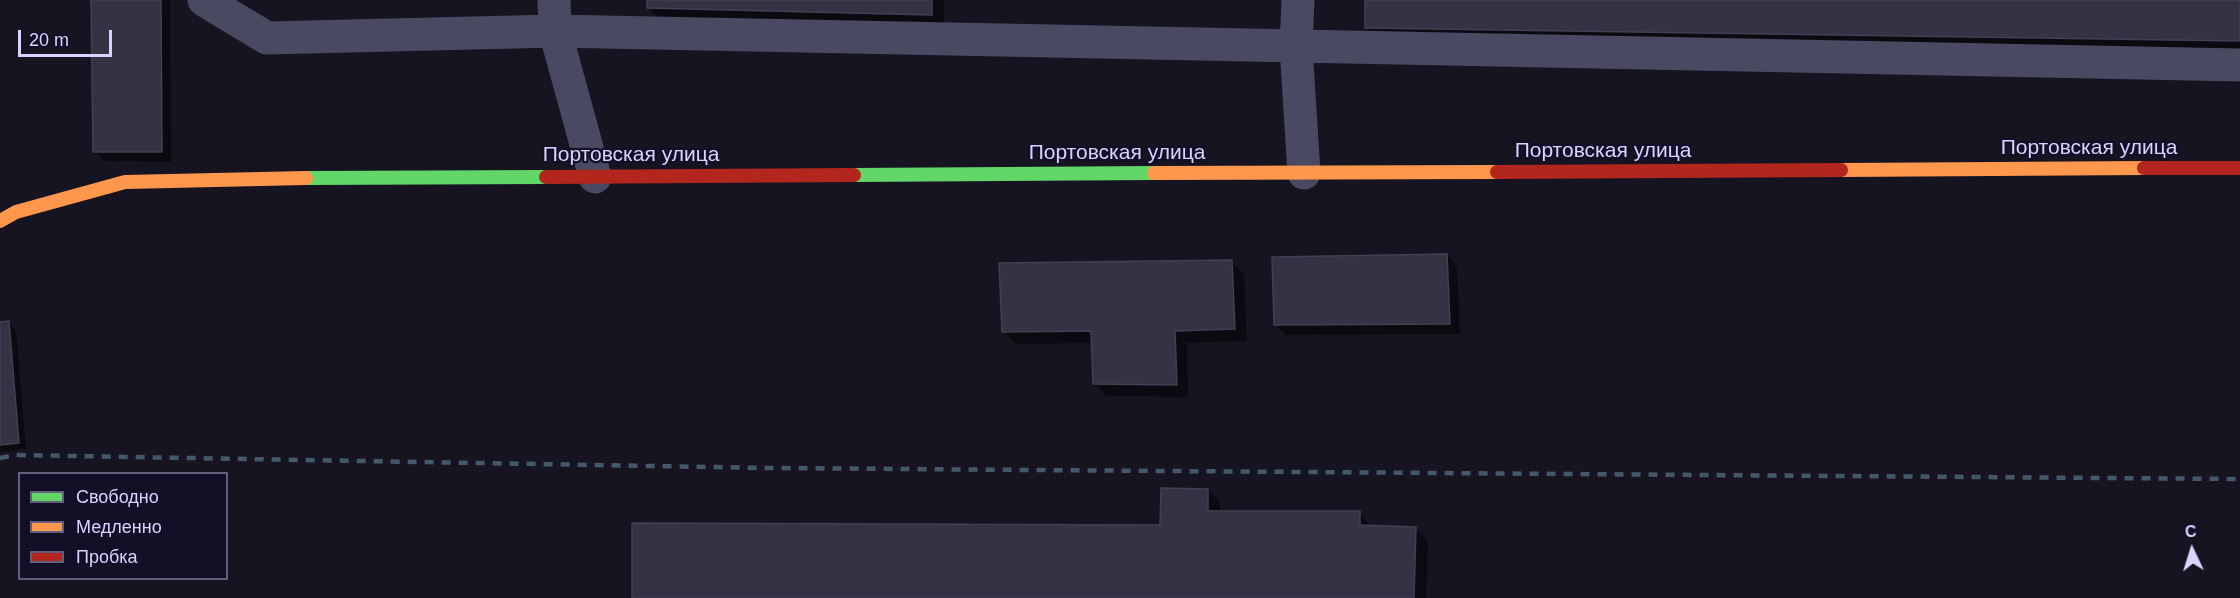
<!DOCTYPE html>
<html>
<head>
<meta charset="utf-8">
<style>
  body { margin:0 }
  #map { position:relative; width:2240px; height:598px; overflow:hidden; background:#161421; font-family:Helvetica,sans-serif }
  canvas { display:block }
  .legend { position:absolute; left:18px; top:472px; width:210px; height:108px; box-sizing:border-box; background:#130f26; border:2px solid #625e7d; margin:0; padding:8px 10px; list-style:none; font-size:18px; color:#d9d4ff }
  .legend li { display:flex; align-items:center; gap:12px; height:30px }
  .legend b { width:30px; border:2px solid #625e7d }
  .north { position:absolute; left:2162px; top:520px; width:60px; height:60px; -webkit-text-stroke:4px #130f26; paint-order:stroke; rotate:356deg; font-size:16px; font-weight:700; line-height:24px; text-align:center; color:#d9d4ff }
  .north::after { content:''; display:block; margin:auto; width:21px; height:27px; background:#d9d4ff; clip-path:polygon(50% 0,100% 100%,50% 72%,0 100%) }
  .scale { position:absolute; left:18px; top:30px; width:94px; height:27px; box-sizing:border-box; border:3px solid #d9d4ff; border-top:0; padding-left:8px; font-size:18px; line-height:21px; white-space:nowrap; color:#d9d4ff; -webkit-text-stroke:4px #130f26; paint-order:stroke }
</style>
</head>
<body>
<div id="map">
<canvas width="2240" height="598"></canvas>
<ul class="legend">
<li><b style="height:8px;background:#63d668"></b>Свободно</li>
<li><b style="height:8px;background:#ff974d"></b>Медленно</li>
<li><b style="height:8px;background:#b3261e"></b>Пробка</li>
</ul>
<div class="north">С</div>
<div class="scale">20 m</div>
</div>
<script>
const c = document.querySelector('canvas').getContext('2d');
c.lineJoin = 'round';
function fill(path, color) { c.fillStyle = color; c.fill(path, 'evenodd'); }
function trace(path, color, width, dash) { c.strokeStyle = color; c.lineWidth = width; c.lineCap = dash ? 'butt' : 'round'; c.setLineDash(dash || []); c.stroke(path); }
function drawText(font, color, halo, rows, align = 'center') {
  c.font = font + ' Helvetica,sans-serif'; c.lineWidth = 4.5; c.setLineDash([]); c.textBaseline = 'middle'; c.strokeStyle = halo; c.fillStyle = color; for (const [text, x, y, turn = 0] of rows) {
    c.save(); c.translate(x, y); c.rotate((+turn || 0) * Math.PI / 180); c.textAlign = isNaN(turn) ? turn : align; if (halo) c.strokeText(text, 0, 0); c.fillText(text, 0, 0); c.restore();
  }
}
const shadow = new Path2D(`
  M92,0H170L171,162L104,161L94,151Z
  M648,0H944V27L661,20L648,8Z
  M1367,0H2240V53L1379,40L1367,28Z
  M1446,255L1457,266L1460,334L1285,335L1275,324Z
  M1231,262L1244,274L1247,341L1187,343L1188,397L1107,396L1094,384L1093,343L1016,344L1003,331Z
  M0,323H8L16,330L26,449L0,452Z
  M1208,490L1220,503V513H1359L1372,527L1415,528L1428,541L1426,598H633L1162,527Z`);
const building = new Path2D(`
  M91,0H161L162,152H93Z
  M647,0H932V15L647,8Z
  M1365,0H2240V41L1365,28Z
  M1447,254L1450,324L1274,325L1272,257Z
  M1232,260L1235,329L1175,331L1177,385L1093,384L1091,331L1002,332L999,263Z
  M9,321L19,443L0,445V322Z
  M1161,488L1208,489V511H1360V525L1416,527L1414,598H632V523L1160,525Z`);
const street = new Path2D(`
  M204,0L267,38L555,31L2240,65
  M554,0L555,31L595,177
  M1298,0L1296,47L1304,173`);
const fast = new Path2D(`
  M854,175L1154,173
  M306,178L546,177`);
const slow = new Path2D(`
  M1841,170L2144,168
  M1154,173L1497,172
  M0,221L16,212L125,182L306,178`);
const jam = new Path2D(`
  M2144,168H2240
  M1497,172L1841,170
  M546,177L854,175`);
const rail = new Path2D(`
  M0,458L15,455L767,468L2240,479`);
const streetNames = [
  ["Портовская улица",2089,148],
  ["Портовская улица",1603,151],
  ["Портовская улица",1117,153],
  ["Портовская улица",631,155]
];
fill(shadow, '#0007');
fill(building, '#343243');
trace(building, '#433f54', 1.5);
trace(street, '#4a4962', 33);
trace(fast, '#63d668', 14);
trace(slow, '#ff974d', 14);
trace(jam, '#b3261e', 14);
trace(rail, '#43596b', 4.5, [9, 8]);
drawText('21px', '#d9d4ff', '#130f26', streetNames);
</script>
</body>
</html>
